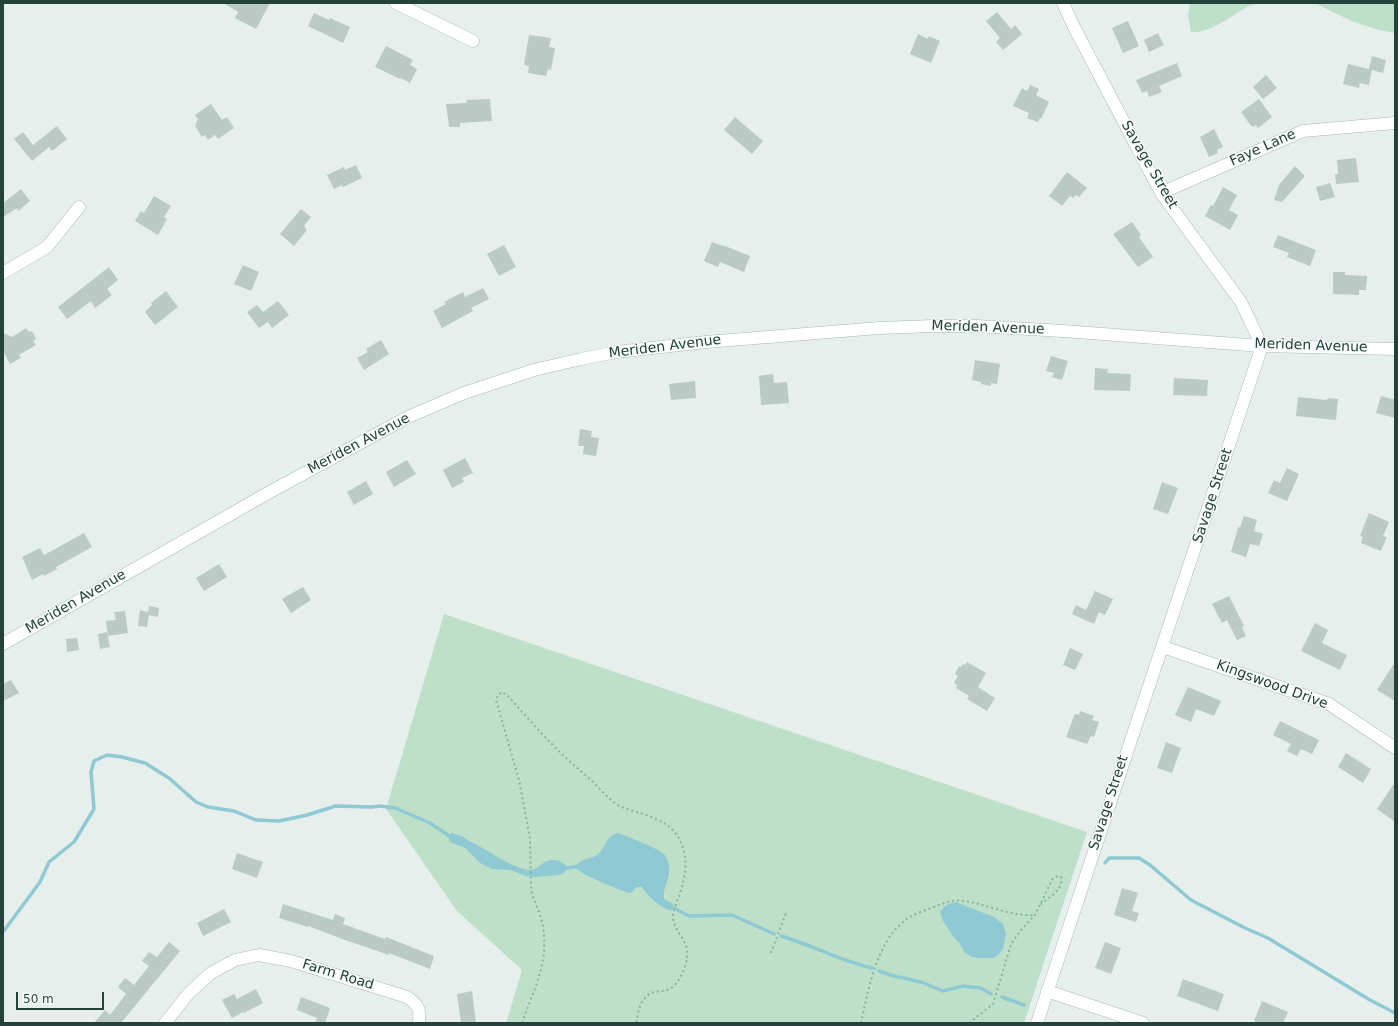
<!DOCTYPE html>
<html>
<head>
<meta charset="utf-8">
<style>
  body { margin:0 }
  #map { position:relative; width:1398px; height:1026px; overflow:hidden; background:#e6efeb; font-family:"DejaVu Sans",sans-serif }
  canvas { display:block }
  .frame { position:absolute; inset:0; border:4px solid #24423a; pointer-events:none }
  .scale { position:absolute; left:16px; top:992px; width:88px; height:18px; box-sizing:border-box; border:2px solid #24423a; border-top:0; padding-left:5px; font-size:12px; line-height:14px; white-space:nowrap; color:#24423a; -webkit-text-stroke:3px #f7fbf9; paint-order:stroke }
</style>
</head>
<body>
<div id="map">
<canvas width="1398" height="1026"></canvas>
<div class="frame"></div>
<div class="scale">50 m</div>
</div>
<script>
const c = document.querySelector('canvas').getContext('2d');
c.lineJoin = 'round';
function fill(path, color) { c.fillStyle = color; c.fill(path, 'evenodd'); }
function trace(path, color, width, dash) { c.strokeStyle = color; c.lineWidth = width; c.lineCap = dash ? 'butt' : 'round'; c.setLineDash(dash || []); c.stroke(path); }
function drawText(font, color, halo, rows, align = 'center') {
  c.font = font + ' "DejaVu Sans",sans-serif'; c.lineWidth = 3; c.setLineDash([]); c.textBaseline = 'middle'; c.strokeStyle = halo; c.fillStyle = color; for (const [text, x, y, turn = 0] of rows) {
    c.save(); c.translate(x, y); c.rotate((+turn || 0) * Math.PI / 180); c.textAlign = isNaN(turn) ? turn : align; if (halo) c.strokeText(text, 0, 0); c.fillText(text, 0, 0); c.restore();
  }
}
const green = new Path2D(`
  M1190,3H1265C1259,4 1252,4 1247,7C1231,16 1209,34 1191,32L1188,16Z
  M1314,3H1395V33L1379,30L1354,22Z
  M444,614L1087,832L1024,1023H506L522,970L457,911L386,809Z`);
const water = new Path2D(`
  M452,833L462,836L469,841C489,850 507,866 528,870C536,871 539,865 545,862C552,858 563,860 567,868L563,874L558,875L535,877L526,876L510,870L492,869L480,863L465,848L450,842L448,836Z
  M618,833C629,837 655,847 664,854C668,859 670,866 669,872C669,881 662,889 664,899L673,904L671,911C659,906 649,898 642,887H637L631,893H629C618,889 580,875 575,867C581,858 589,860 597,855C606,848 606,835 618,833Z
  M956,902L994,917L1003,924L1006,933L1003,949L997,956L993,958H979L972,957L965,953L960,944L953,936L943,921L940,912C943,906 950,903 956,902Z`);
const stream = new Path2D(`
  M1105,863L1109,858H1139L1150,865L1191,900L1245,928L1268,938L1370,1000L1395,1013
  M562,869L580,866
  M668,905L689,916L732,915L774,934
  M3,932L40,882L49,862L74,842L94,809L91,772L94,761L107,755L122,757L145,763L169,778L196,802L208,807L234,811L256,820L279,821L307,815L336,806L372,807L380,806L395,808L430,823L452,838
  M781,936C812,945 840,961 872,968
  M879,971L894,976L921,982L943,991L963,986L971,987L981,988L991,994
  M1002,997L1024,1005`);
const building = new Path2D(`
  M223,3H270L256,29L235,18L238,12Z
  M997,12L1011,29L1015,25L1022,34L1003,50L996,42L1000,38L986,21Z
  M314,13L329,20L330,18L350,27L343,43L308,26Z
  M1128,21L1139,46L1123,53L1112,28Z
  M1158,33L1164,45L1149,52L1144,40Z
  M918,34L928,39L929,36L940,41L931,63L910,54Z
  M529,35L551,38L549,47L555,48L551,70L548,69L546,76L528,73L529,66L524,65Z
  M386,46L413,60L410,65L417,69L410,83L401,78L400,79L375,67Z
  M1372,56L1386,60L1383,73L1372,70L1369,85L1360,83L1359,88L1343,84L1348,64L1369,69Z
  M1177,63L1182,76L1159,86L1162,92L1149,97L1147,91L1142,93L1136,80Z
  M1266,75L1277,88L1263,99L1253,87Z
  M1030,85L1039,89L1036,95L1049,102L1041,119L1040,118L1038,122L1027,118L1029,113L1013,106L1022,88L1027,91Z
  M490,99L492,121L460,123V127H449L446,104L467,103L466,100Z
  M1259,99L1272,117L1258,128L1256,125L1252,127L1241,112Z
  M211,104L222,120L227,117L234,128L218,139L215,135L208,140L205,135L202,137L195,126L198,119L195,115Z
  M735,117L763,141L752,154L724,130Z
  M57,126L67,139L52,151L49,147L32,161L14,139L23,132L33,145Z
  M1214,129L1223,147L1217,150L1218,153L1209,157L1200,137Z
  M1356,158L1359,182L1336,184L1335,174H1338L1337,160Z
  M356,165L362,178L343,187L342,185L334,189L327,175L344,167L345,170Z
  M1295,166L1305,176L1282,202L1274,200L1279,185Z
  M1067,172L1087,188L1079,197L1076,195L1073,198L1070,196L1062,206L1049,196Z
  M1330,183L1335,197L1320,201L1316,187Z
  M1223,187L1237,195L1229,210L1238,215L1230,230L1205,216L1211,205L1213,206Z
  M21,189L30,201L18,211L17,208L3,217V203Z
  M154,196L171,206L164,217L167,219L158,235L135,221L141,211L144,213Z
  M301,209L311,217L304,226L307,230L294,246L280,234Z
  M1132,222L1141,235L1139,237L1153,257L1138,267L1113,234Z
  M1278,235L1316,250L1310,266L1287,257L1289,253L1273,247Z
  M712,242L723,246H725L750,256L744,272L720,262L718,267L704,261Z
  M504,245L516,267L499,276L487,254Z
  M243,265L259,272L251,291L234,284Z
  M109,267L118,280L107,289L112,295L95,308L91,301L67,319L58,307Z
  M1333,272H1345V275L1367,276L1366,290H1359V295L1333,294Z
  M483,288L489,299L471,308L473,311L442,328L433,311L446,304L444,302L463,292L465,297Z
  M166,291L178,307L155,325L145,312L152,305L151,303Z
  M278,301L289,315L272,328L268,322L259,328L247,312L257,305L263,312Z
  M26,328L29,332L32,331L36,339L33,341L36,345L19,355L21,358L10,364L3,351V333L12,337Z
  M381,340L389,354L364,370L357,358L368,352L366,349Z
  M1051,356L1068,361L1062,380L1052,377L1054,373L1046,371Z
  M975,360L1000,364L997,384L991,383V386L981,384V382L972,380Z
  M1095,368L1108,369L1107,373L1131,374L1130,391L1094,390Z
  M773,374L774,383L787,382L789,403L761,405L759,376Z
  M1174,378L1208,380L1207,396L1173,395Z
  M695,381L696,398L671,400L669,384Z
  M1381,396L1395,400V418L1376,413Z
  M1298,397L1327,400L1328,398L1338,399L1336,420L1296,416Z
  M580,429L592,431L591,437L599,438L596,456L583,454L584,446H578Z
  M465,458L473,473L462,478L464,482L452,488L443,470Z
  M407,460L416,474L394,487L386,472Z
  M1287,468L1299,474L1287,501L1268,493L1274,480L1280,483Z
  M366,481L373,494L354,505L347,492Z
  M1162,482L1178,488L1168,514L1153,509Z
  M1369,513L1389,522L1383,536L1387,537L1381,551L1361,543L1363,537L1360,536Z
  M1244,516L1257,520L1254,531L1263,534L1259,546L1250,544L1246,557L1231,552L1238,528L1240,527Z
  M84,533L92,547L56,567L57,569L44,576L43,574L32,580L22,557L40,548L44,555Z
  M219,564L227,577L204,591L196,578Z
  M303,587L311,600L291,613L282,599Z
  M1095,591L1113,599L1105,615L1099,612L1094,624L1072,614L1076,605L1086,610Z
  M1229,596L1244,626L1242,627L1246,636L1237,640L1227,620L1222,623L1212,604Z
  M149,606L159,608L158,617L149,615L147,627L138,626L140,610L148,612Z
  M125,611L128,633L108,636L106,621L116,620L114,612Z
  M1315,623L1328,630L1322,643L1347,655L1340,670L1301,651Z
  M107,632L110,647L100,649L98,634Z
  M77,638L79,650L67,652L66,639Z
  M1070,648L1083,654L1075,670L1063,665Z
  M967,662L986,673L978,687L995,698L987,711L967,699L969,696L956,688L957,685L954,683L958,676L955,674L959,666L961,667L963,664L965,665Z
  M1395,662V701L1377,690Z
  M11,680L19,693L3,701V684Z
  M1188,687L1221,701L1214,716L1196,709L1191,722L1175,715Z
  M1080,711L1094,716L1092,720L1099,722L1094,737L1091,736L1087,744L1066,737L1075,714L1079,715Z
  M1280,721L1319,740L1312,754L1301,749L1297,756L1287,751L1291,744L1273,735Z
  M1166,742L1181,748L1172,773L1157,768Z
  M1346,753L1371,769L1363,783L1338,767Z
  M1395,782V822L1377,809Z
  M237,853L263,862L257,878L232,869Z
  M1122,888L1138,893L1132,911L1139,913L1136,922L1114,915Z
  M283,904L333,920L335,914L345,918L343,924L385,939L386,937L434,956L430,969L389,953V955L345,940L308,926V927L279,918Z
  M224,909L231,922L203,936L197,923Z
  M169,942L180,951L121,1023H94L105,1010L110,1015L126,994L118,987L125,978L134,985L149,966L142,961L149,952L157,957Z
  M1105,942L1121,948L1111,974L1095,968Z
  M1183,979L1224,994L1218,1011L1177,996Z
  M256,989L263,1003L244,1013L243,1012L232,1018L222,1000L234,994L237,999Z
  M472,991L476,1023H461L457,994Z
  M301,997L330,1008L325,1023H315L317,1018L297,1010Z
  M1262,1001L1288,1012L1283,1023H1260L1254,1021Z`);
const path = new Path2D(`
  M771,953L786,913
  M522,1023C533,990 549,965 543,928C542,915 534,903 531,890L530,838L519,780L496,700L498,695L502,692L507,695C525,715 543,736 563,755C572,764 582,772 592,781C600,789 607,797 616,804C622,808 629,809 636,812C654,817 674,824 681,843C689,860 685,879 679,896C677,902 673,910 673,916C673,932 690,940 687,958C686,968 677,988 667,990C659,992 652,990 645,998C639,1004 638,1014 636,1023
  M861,1023C868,991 876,945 902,923C910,915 921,912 931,908C942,904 952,899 964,901C987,904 1011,917 1035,915
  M969,1023L993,1004L1011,944L1020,931L1035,915L1053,878L1058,876L1061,877C1064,891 1048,897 1040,905`);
const street = new Path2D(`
  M396,3L473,41
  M1161,193L1303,131L1395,123
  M3,273L47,247L79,207
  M1163,647L1329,704L1395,748
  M1047,991L1143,1023
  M165,1023L189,993L211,973L235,960L259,955L291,961L407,997C419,1005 420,1009 419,1023
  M1037,1023C1111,797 1189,572 1262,346L1241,302L1161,193L1073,25L1063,3`);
const secondary = new Path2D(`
  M3,644L268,493L408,417L464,393L534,370L581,359L616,352L706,342L879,328L933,326H977L1063,331L1262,346L1395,349`);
const streetNames = [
  ["Faye Lane",1263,148,-24],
  ["Savage Street",1149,165,60],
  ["Meriden Avenue",988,328,2],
  ["Meriden Avenue",1311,346,2],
  ["Meriden Avenue",665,347,-7],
  ["Meriden Avenue",359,444,-28],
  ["Savage Street",1213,496,-72],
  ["Meriden Avenue",76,602,-30],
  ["Kingswood Drive",1272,685,20],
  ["Savage Street",1109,803,-72],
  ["Farm Road",338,975,17]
];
fill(green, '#bfe0c8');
fill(water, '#8ec9d4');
trace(stream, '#8ec9d4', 3.5);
fill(building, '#bbcac4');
trace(street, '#a8b8b2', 13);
trace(secondary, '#a4bbb3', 13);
trace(path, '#86b3a5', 2, [2, 3]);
trace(street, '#fff', 12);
trace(secondary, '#fff', 12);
drawText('14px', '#24423a', '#f7fbf9', streetNames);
</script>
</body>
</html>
